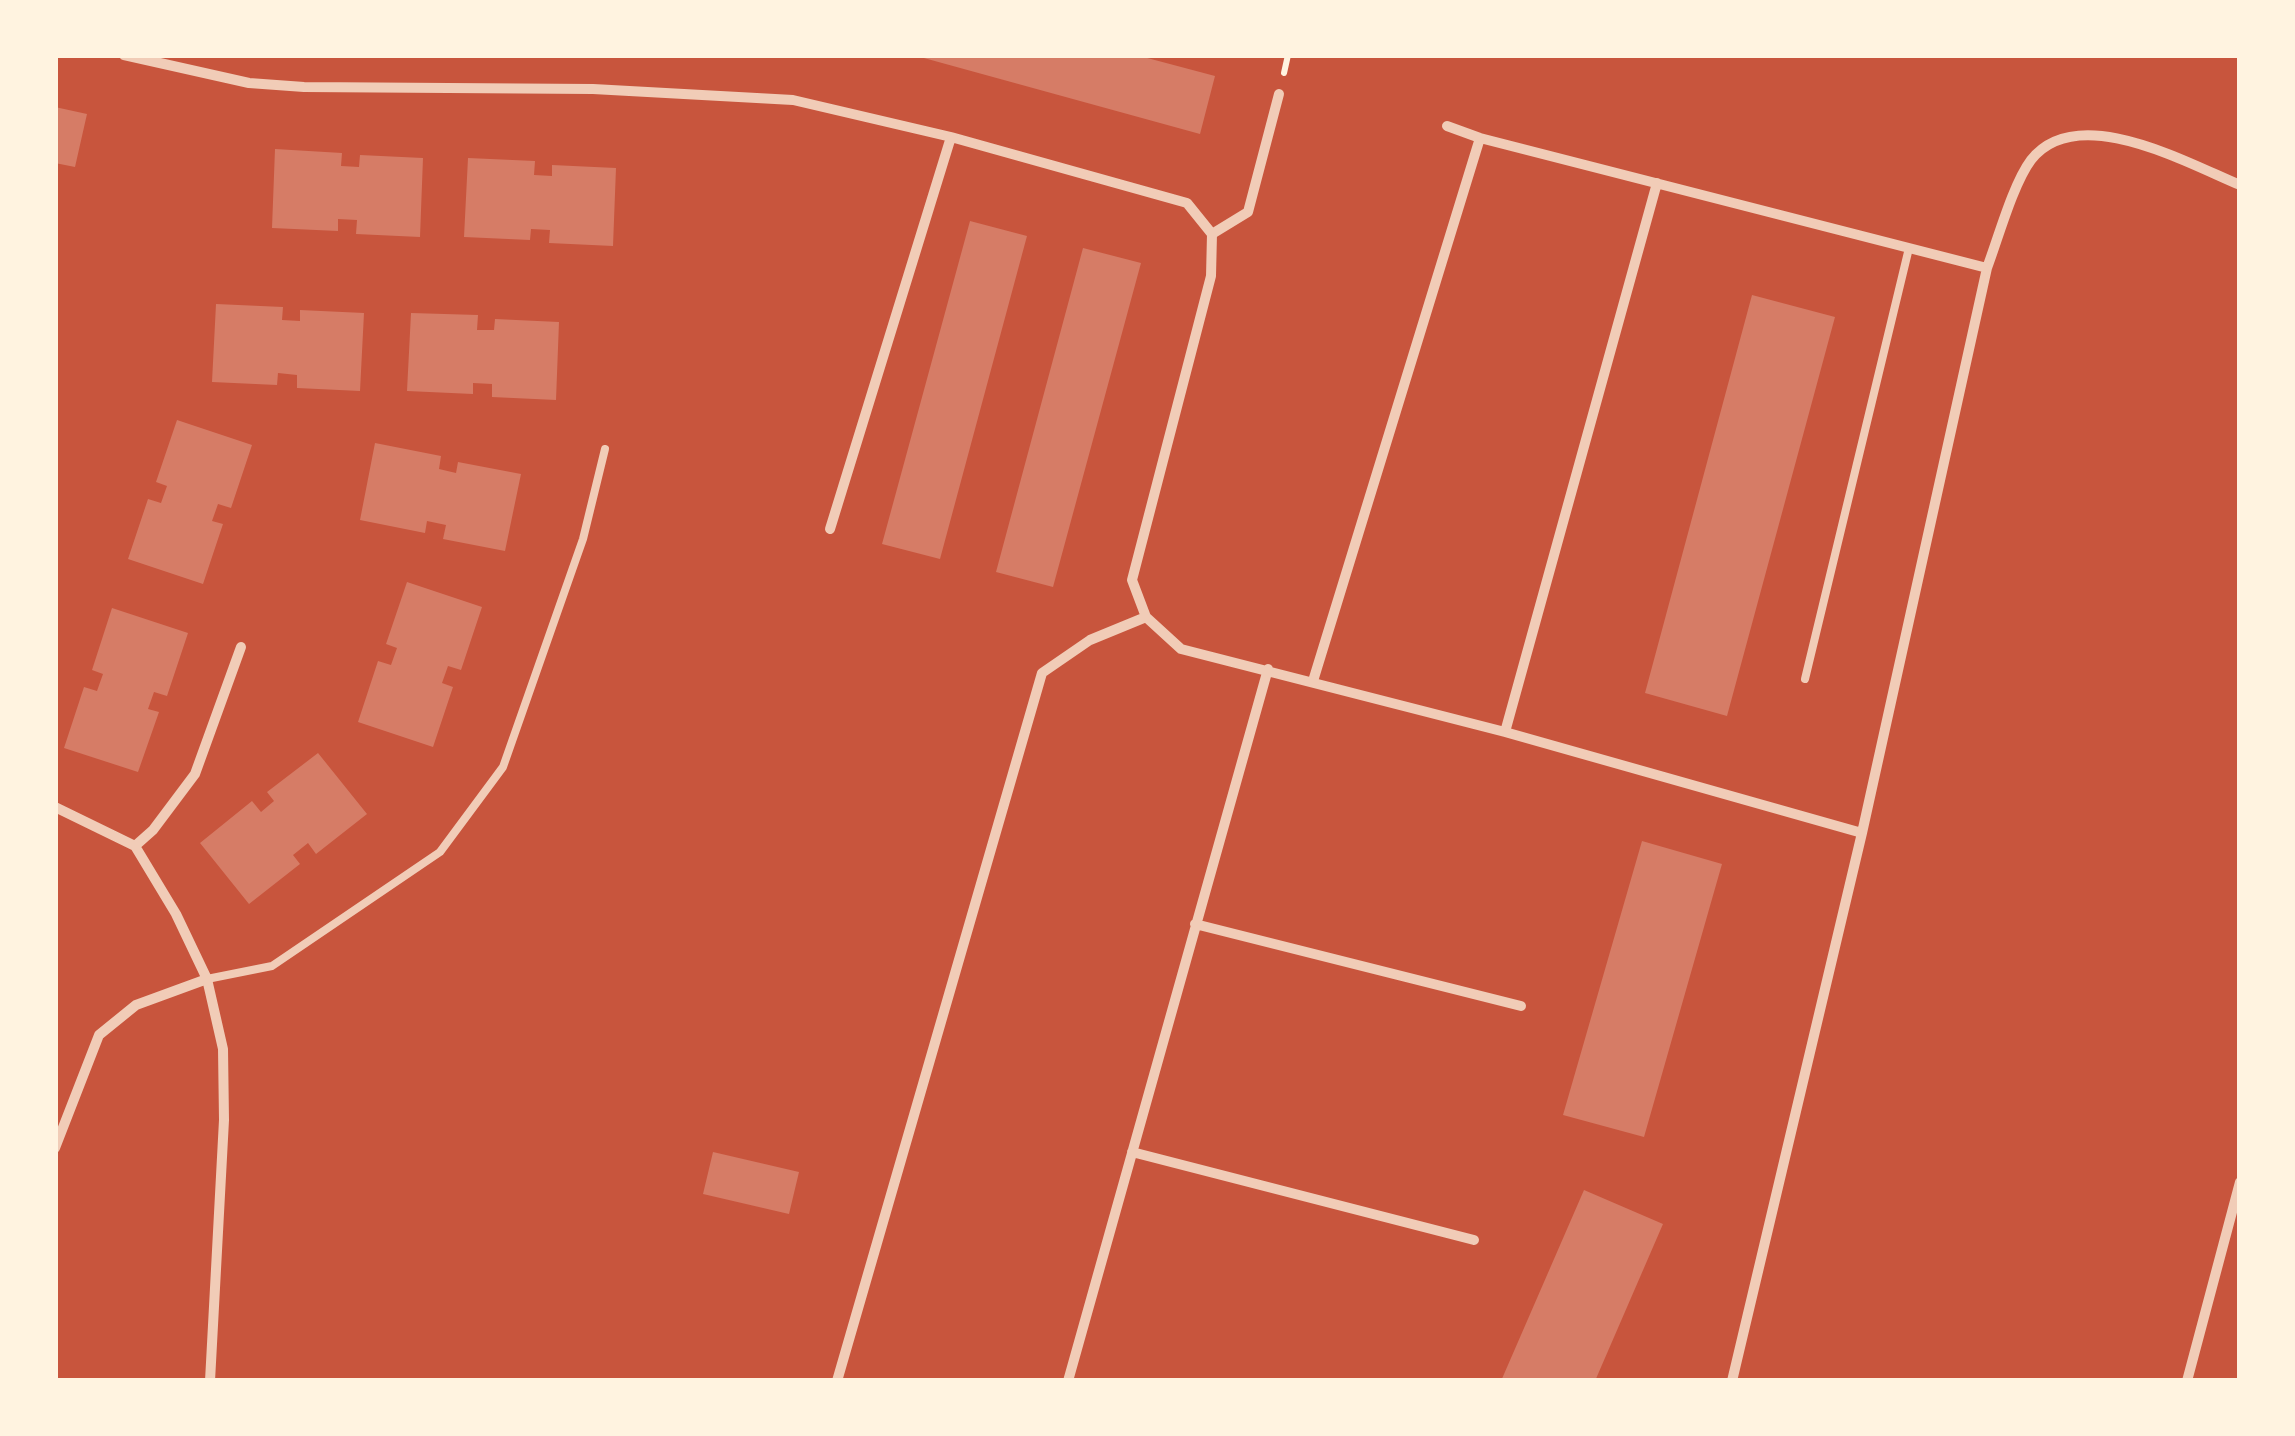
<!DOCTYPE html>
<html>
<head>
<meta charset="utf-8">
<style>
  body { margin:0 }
  #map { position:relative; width:2295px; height:1436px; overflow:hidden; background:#c8553d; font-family:"DM Sans",sans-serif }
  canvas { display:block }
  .frame { position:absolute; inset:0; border:58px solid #fff3e0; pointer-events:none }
</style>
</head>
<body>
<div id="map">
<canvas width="2295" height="1436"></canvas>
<div class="frame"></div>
</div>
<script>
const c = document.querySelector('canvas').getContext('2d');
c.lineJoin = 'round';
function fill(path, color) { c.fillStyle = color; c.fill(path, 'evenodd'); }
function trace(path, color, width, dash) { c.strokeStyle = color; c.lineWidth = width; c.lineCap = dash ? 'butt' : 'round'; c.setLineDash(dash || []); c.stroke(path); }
const building = new Path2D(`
  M913,55H1136L1215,76L1200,134Z
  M55,107L87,114L75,167L55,163Z
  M275,149L342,153L341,166L359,167L360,155L423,158L420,237L356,234L357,220L338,219V231L272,228Z
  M468,158L535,161L534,175L552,176V165L616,168L613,246L549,243L550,230L531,229L530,240L464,237Z
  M970,221L1027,236L940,559L882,544Z
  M1083,248L1141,263L1053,587L996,572Z
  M1752,295L1835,317L1727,716L1645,693Z
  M216,304L283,307L282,320L300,321V310L364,313L360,391L297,388V375L278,373L277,385L212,382Z
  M411,313L478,315L477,330H494L495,319L559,322L556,400L492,397V384L473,383V394L407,391Z
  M177,420L252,445L231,508L218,504L212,521L223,524L203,584L128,559L148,499L161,503L167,486L156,482Z
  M375,443L441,456L439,469L456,473L458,462L521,474L505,551L443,539L446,525L427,521L425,533L360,520Z
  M407,582L482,607L461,670L448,666L442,683L453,687L433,747L358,722L378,661L391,665L397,648L386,644Z
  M112,608L188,633L167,696L154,692L148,709L159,712L138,772L64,748L84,687L97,691L103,674L92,670Z
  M318,753L367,814L316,854L308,843L293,855L300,864L249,904L200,843L252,801L261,812L274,801L267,792Z
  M1642,841L1722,864L1644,1137L1563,1115Z
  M713,1152L799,1172L789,1214L703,1194Z
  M1584,1190L1663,1224L1595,1381H1501Z`);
const path = new Path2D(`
  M1284,73L1288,55`);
const service = new Path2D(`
  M1805,679L1909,248
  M207,979L272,966L440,852L503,767L583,539L605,449`);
const minor = new Path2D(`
  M124,55L249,83L304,87L593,89L793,100L951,137L1187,203L1212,234L1211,276L1132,580L1146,617L1181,649L1505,732L1862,833
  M1447,126L1480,138L1987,268
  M1212,234L1248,212L1279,94
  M830,529L951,137
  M1313,681L1480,138
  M1505,732L1657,183
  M55,807L135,846L176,914L207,979L223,1049L224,1120L210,1381
  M135,846L153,830L195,774L241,647
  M1195,924L1521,1006
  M55,1148L99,1035L136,1005L207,979
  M1132,1152L1474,1240
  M837,1381L1042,673L1090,640L1146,617
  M1068,1381L1268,669
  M1732,1381L1862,833L1987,268C1998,239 2013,184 2031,160C2077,101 2187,163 2240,185
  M2187,1381L2240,1182`);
fill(building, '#d67c66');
trace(path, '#fff3e0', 6);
trace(service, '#f1ccb7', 8);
trace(minor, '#f1ccb7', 10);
</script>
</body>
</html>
